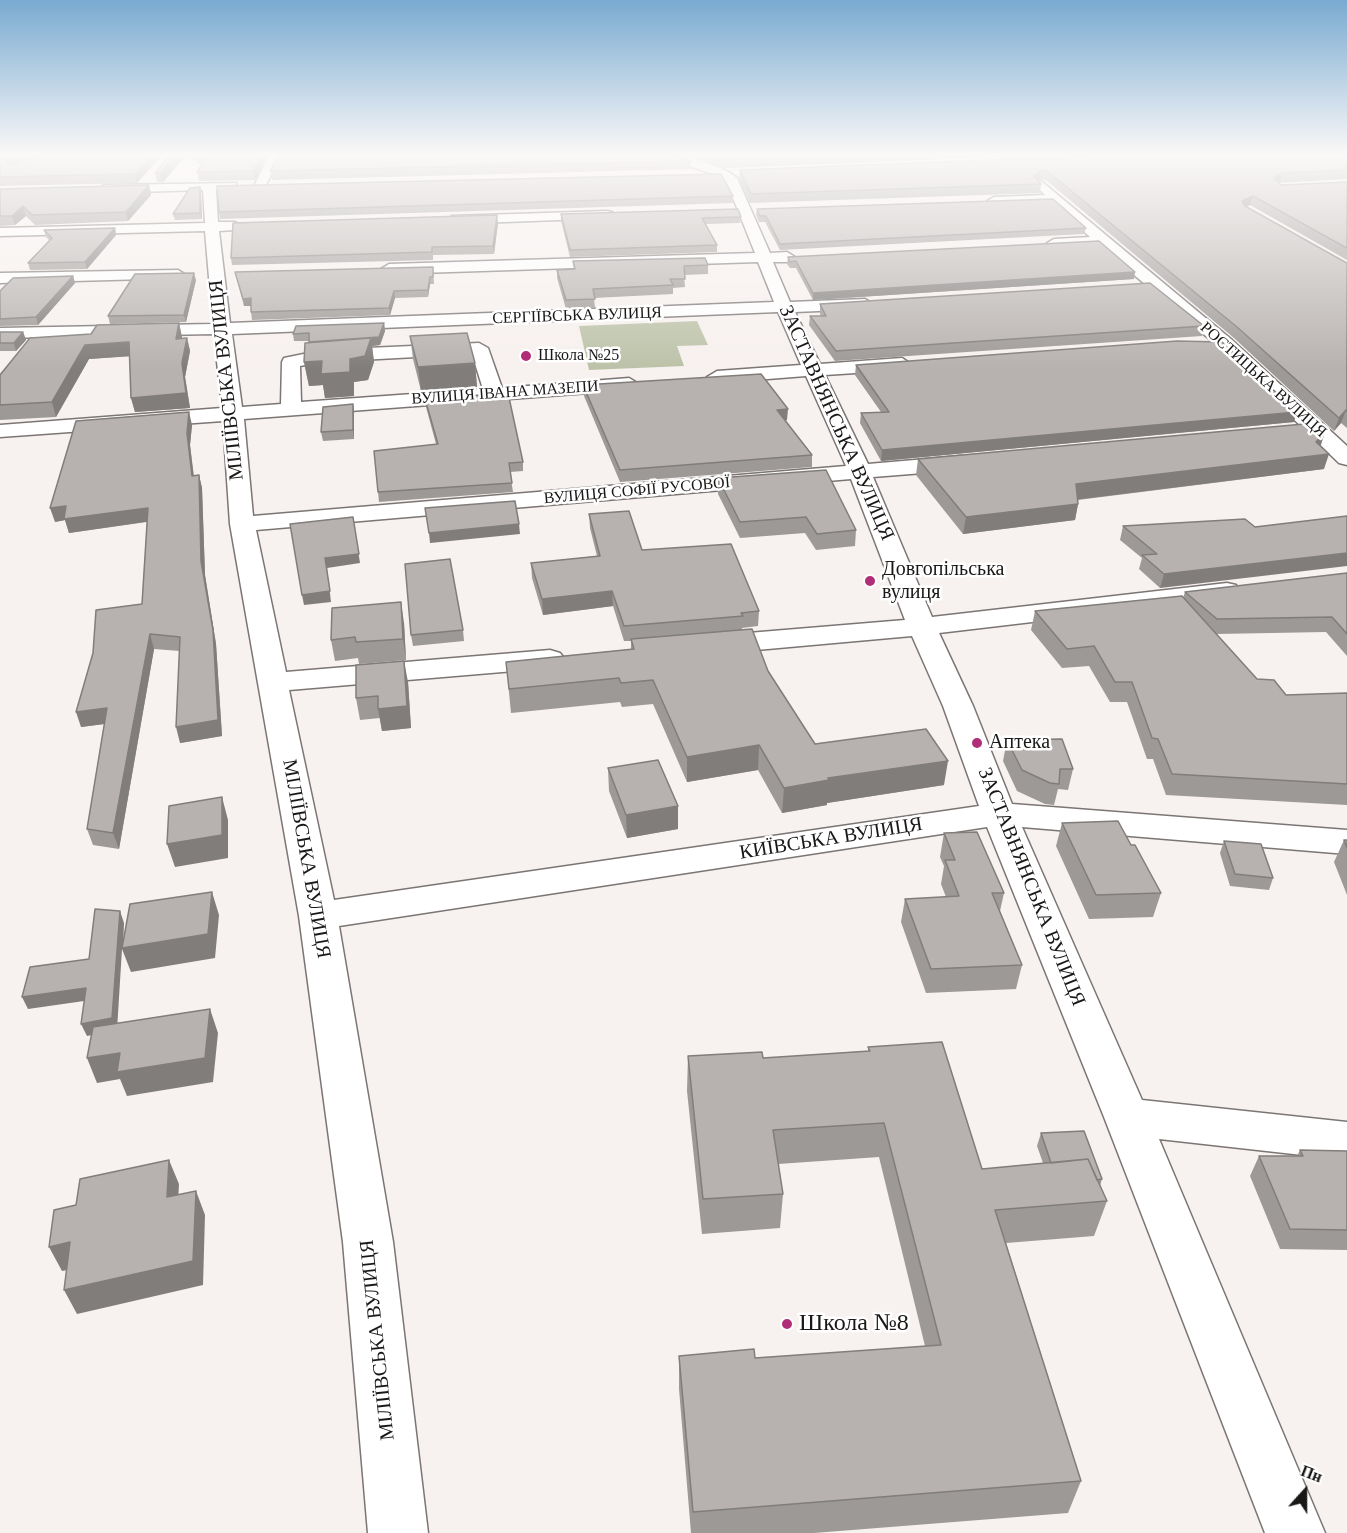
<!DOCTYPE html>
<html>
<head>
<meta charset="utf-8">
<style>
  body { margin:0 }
  #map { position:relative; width:1347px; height:1533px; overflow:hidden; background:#f7f1ef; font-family:"Times New Roman",serif }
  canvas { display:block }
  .north { position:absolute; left:1275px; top:1461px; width:60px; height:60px; -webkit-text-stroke:4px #fff; paint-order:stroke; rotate:21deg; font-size:16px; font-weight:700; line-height:24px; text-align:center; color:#1a1817 }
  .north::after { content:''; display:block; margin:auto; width:21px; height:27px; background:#1a1817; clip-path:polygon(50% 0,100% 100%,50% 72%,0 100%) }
</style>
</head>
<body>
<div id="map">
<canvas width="1347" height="1533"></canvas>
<div class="north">Пн</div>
</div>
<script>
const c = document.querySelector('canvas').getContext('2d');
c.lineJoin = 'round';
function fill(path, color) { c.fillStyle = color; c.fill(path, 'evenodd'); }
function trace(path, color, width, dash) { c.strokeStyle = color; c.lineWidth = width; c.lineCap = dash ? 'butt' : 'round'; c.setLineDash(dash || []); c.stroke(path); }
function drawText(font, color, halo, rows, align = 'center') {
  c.font = font + ' "Times New Roman",serif'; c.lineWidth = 5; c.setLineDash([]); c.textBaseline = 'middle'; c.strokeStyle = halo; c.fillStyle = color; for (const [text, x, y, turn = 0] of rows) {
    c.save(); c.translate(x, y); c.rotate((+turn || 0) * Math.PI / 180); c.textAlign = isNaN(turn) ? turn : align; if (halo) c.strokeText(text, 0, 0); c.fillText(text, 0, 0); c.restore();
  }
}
const green = new Path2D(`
  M697,321L708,345L677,346L684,366L589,370L579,326Z`);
const minor = new Path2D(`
  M269,155H281L264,189H256L254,186Z
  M658,155C682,154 719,163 737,178L770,253L787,252L795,257L787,262H773L790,302L865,299L873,304L865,309L795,312L820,364L902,358L911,364L902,370L825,375L868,464L961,456L969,458L972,463L969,468L961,470L873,477L932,617L1227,583L1236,585L1240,591L1236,597L1227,599L939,633L973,706L1012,804L1347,830V854L1022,827L1142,1100L1347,1122V1160L1159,1139L1325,1533H1265L1104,1117L987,827L339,926L393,1242L428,1533H368L343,1242L299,916L230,524L223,421L0,437V425L222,408L214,334L0,338V328L213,324L205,231L0,236V228L205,223L203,190L104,193L98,189L104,185L236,183V189L216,190L218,222H235L242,226L235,230L219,231L230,323L774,302L758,262L389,274L381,269L389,264L755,253L727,183L721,177ZM778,312L801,365L717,371L707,377L717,383L806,376L846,466L253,516L244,419L629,390L639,384L629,378L502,388L488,348L479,343L323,350L284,358L282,362L281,404L242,407L232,334ZM472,354L483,389L301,402L300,366L323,362ZM851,479L905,620L712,636L702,639L698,645L702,651L712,654L912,636L943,706L979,806L334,900L289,690L550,668L560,665L565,659L560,653L550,650L286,672L256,530Z
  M1041,181L1232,340L1347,446V465L1339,463L1220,348L1099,245L1049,246L1047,243L1054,239L1090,237L1053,203L994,205L987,201L994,197L1045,195L1035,185Z
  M607,211L612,212V218L452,224L445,220L452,216Z
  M178,270L186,275L184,278L0,283V273Z`);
const wall = new Path2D(`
  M0,155L20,162L43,155H162L137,183L0,186Z
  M170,155H186L163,182H157L155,173Z
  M187,155H268L255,180L199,181L197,172L201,165Z
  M682,155H1048L726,168Z
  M1347,155V179L1279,183L1281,185L1347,182V260L1250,205L1246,207L1347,263V428L1341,423L1334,431L1234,338L1046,180L1040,179L1038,180L1041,184L1040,193L750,203L739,179L740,170Z
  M691,161V169L272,180L270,171Z
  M149,185L151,195L128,221L35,225L26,216L15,225L0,226V189Z
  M200,187L201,193L202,219L175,220L173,214Z
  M733,196V203L220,219L219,212Z
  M757,209L1086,228L1084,234L780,250L765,222H759L756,215Z
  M561,214L741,217L740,223L706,224L717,245V252L570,257L561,221Z
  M498,223L494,254L433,255V260L232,265L231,258Z
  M115,228L116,235L87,269L30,270L28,263L50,241L46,237L44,230Z
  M788,257L1134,279L813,300L796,268H790L787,264Z
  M573,261L708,265V274L684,275L685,287L673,288V294L594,298L595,308L566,309L557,278V270L574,269Z
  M433,267L434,284H430L428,297L395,298L390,315L252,320L251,312V306H244L235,272Z
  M73,276L75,283L38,325L0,326V291Z
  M196,280L186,322L110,324L108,316Z
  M820,304L1204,326L1202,336L835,361L809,325L810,316H821L820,314Z
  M179,323L182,338H187L190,351L185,377L190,408L135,412L131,398L130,356L89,359L56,417L0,420V375L91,334Z
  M384,323L385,331L380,345L372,346L374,362L368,380L354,382V396L325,398L323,385L309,386L304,362L309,341H294L293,334Z
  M0,332H23L26,340L16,351H0Z
  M410,336L475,363L477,387L421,391L413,359Z
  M856,365L1294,422L881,461L860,423L861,413L881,412L855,375Z
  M583,385L787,420L785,421L812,455V467L620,482L584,396Z
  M425,399L523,462V471L510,472L513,492L379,502L378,492L436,444L426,407Z
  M353,404L354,413V439L323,441L321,432Z
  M192,425L190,445L194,476L199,475L202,488L205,575L216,644L222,736L180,743V651L154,649L119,849L93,845L87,829L104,724L81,727L142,604L147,522L69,533L65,520L55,522Z
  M1321,446L1324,469L1078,500V504L1075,520L963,534L916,475L918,459Z
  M718,478L856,530L855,546L816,550L805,533L740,538L718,494Z
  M589,514L642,550L759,611L758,626L742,628V630L815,744L944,785L827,803V805L782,813L758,770L687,782L653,704L622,707L620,702L511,713L506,662L631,649V641H624L613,606L543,615L532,578L531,563L597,556L590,528Z
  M1123,526L1255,527L1160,588L1139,569L1142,558L1120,540Z
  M1347,573V656L1326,632L1216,634L1257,679L1286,695L1347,693V805L1166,795L1153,759H1147L1127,702H1110L1089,666L1062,668L1031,630L1035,611L1183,598L1185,592Z
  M404,623L406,660L359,664L358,658L335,661L331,640Z
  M463,630L464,641L413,646L411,635Z
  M408,682L411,728L382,731L380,718L360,720L356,698Z
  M1007,740L1073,769L1068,790L1058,789L1054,805L1045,804L1017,791L1003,761Z
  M608,768L678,829L627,838L609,791Z
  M1062,823L1161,893L1153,917L1089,919L1056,846Z
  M944,833L1004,893L1000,911L1022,965L1016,989L926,993L901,922L905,899L946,897L941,884L944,866L940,857Z
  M1344,840H1347V895L1334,862Z
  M1224,841L1273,878L1269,890L1230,886L1220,853Z
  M868,1047L982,1169L1043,1163L1037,1146L1041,1133L1102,1179L1100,1186L1107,1201L1094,1236L1006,1243L1081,1481L1068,1513L814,1533H691L679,1389V1356L755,1358L925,1346L879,1157L778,1164L783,1194L780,1228L702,1234L687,1091L688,1056L763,1058L868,1051Z
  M1300,1150L1347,1151V1250L1280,1249L1250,1176L1259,1156H1297Z`);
const shadedWall = new Path2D(`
  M14,155H39L5,168L2,159Z
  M153,155H162L137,183L135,174Z
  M177,155H186L163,182L160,173Z
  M262,155H268L255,180L253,171Z
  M1041,170L1040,179L1033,185L1034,176Z
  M1282,173L1280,182L1272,187L1274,178Z
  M149,185L151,195L128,221L126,212Z
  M200,187L201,193L202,219L200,213Z
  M1253,196L1250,205L1240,210L1242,201Z
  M23,206L26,216L15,225L12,216Z
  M497,215L498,223L494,254L493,246Z
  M115,228L116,235L87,269L85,262Z
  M1135,272L1134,279L813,300V293Z
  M194,273L196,280L186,322L184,315Z
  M73,276L75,283L38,325L36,317Z
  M430,277V284L428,297V290Z
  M394,291L395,298L390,315L389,308Z
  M251,298L253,306H244L243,299Z
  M179,323L182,337L179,352L176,339Z
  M384,323L385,331L380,345L372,346L374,362L368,380L354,382V396L325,398L323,385L309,386L304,362L322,361L350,372L310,350Z
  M23,332L26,340L16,351L14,343Z
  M187,338L190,351L185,377L190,408L135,412L131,398L182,363Z
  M129,342L133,356L89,359L56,417L52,402L85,345Z
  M475,363L477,387L421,391L418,367Z
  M353,404L354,413V439L353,430Z
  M788,409L787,420L777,421V410Z
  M1346,410L1341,423L1334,431L1339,418Z
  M189,412L192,425L190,445L195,489L192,476L187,433Z
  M1297,412L1294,422L881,461L882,450Z
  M1325,432L1320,448L1329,454L1324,469L1073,500L1076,484L1316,442Z
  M199,475L202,488L205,575L216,644L222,736L180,743L176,727L201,561Z
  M1078,504L1075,520L963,534L966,517Z
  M66,506L148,508L151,521L69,533L65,520L55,522L50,508Z
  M353,517L360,563L327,568L331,602L304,605L302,595L325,558Z
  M519,524L520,534L430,543L429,533Z
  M1347,553V566L1160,588L1164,574Z
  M612,591L613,606L543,615L542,599Z
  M401,602L404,623L406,660L403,639Z
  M150,634L154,649L119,849L113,833Z
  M404,661L408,682L411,728L382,731L378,709Z
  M107,708L112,723L81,727L76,712Z
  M759,745L758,770L687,782V757Z
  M948,761L944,785L827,803V805L782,813L784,788L828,778Z
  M222,797L228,820V858L175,867L167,844Z
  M678,806V829L627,838L626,815Z
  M212,892L219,915L215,958L131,972L122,949L117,1030L87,1036L81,1024L120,911L124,923L123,948Z
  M86,988L91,1000L28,1009L22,997Z
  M210,1009L218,1033L213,1082L127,1096L120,1079L97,1083L87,1058L120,1053Z
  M169,1160L179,1184L177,1221L167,1197Z
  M196,1191L205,1215L203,1285L77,1314L64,1290Z
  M70,1242L83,1267L62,1271L49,1247Z`);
const building = new Path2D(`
  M0,155H14L2,159L11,165L43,155H153L135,174L0,177Z
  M170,155H177L160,173H155Z
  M197,155H262L253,171L197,172L204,160Z
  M278,155H674L691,161L270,171Z
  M711,155H840L726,159Z
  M1112,155H1347V170L1282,173L1274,178L1281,185L1347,182V248L1253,196L1242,201L1245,206L1347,263V411L1346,410L1339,418L1237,327L1047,171L1041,170L1034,176L1041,184L751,194L740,170Z
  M721,174L733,196L219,212L217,186Z
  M149,185L126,212L32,215L23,206L12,216H0V189Z
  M200,187V213L173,214L190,188Z
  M1053,199L1086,228L780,244L766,216H760L757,209Z
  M738,209L741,217L702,218L717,245L570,250L561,214Z
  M497,215L493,246L432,247V252L231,258L233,223Z
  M115,228L85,262L28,263L52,238L44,230Z
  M1099,241L1135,272L813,293L796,261L790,262L788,257Z
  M705,258L708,265L684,266L685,279H670L673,285L593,289L595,299L566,300L557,270L575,269L573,261Z
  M433,267V277H430L428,290L394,291L389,308L251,312V298L243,299L235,272Z
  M194,273L184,315L108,316L135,274Z
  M73,276L36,317L0,319V291L13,278Z
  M1150,283L1204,326L836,351L810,316H826L820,304Z
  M179,323L176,339L187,338L182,363L186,393L131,398L129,342L85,345L52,402L0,405V375L30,338L91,334L97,325Z
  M384,323L379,337L309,342V333L293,334L296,326Z
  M0,332H23L14,343H0Z
  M467,333L475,363L418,367L410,336Z
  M371,338L365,356L350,359V372L321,374L322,361L304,362L305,343Z
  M1177,341L1222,342L1297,412L882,450L861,413L889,412L856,365Z
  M761,374L788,409L777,410L812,455L620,470L583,385Z
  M508,393L523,462L509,463L512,483L378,492L374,451L438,444L425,399Z
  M353,404V430L321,432L323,407Z
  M189,412L187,433L192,476L199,475L201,561L213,630L218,720L176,727L180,637L150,634L113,833L87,829L107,708L76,712L93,653L96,610L142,604L148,508L64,519L66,506L50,508L76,421Z
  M1315,423L1325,432L1316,442L1329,454L1076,484L1078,504L966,517L918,459Z
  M826,470L856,530L817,534L806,517L740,522L718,478Z
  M515,501L519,524L429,533L425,508Z
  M629,511L642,550L731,544L759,611L741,613L743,616L624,626L612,591L542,599L531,563L600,556L589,514Z
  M1347,516V553L1164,574L1142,555L1157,554L1123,526L1245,519L1255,527Z
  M353,517L359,554L325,558L330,591L302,595L290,524Z
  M450,559L463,630L411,635L405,564Z
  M1347,573V634L1332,617L1217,619L1185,592Z
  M1182,596L1257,679L1274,680L1286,695L1347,693V784L1172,774L1158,739L1152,738L1132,682H1115L1094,646L1067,649L1035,611Z
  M401,602L403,639L356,642L355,637L331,640L332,608Z
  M752,629L768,671L815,744L926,729L948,761L828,778L829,780L784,788L759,745L687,757L653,680L621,683L619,678L509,689L506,662L634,649L631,639Z
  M404,661L407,706L378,709V696L356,698V665Z
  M1062,739L1073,769H1060L1059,784L1050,783L1022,770L1007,740Z
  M658,760L678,806L626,815L608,768Z
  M222,797V835L167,844L169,806Z
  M1118,821L1131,845H1135L1161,893L1096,895L1062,823Z
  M977,832L1004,893H992L1022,965L931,969L905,899L959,896L945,860H955L944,833Z
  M1344,840H1347V848Z
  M1224,841L1261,844L1273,878L1235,874Z
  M212,892L208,934L122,948L130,904Z
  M95,909L120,911L112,1018L81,1024L86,988L22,997L30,967L89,959Z
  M210,1009L205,1058L117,1072L120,1053L87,1058L93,1027Z
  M942,1042L982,1169L1088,1159L1107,1201L995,1210L1081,1481L693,1512L679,1356L754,1349L755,1358L941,1345L884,1123L773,1130L783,1194L703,1199L688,1056L762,1052L763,1058L870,1051L868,1047Z
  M1084,1131L1102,1179L1097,1180L1088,1159L1051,1163L1041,1133Z
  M1300,1150L1347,1151V1230L1290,1229L1259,1156H1303Z
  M169,1160L167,1197L196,1191L193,1261L64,1290L70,1242L49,1247L54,1210L76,1205L80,1179Z`);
const markers = [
  [526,356,6,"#b02d77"],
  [870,581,6,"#b02d77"],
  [977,743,6,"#b02d77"],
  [787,1324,6,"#b02d77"]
];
const farStreetnames = [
  ["СЕРГІЇВСЬКА ВУЛИЦЯ",577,316,-2],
  ["РОСТИЦЬКА ВУЛИЦЯ",1263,380,42],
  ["ВУЛИЦЯ ІВАНА МАЗЕПИ",505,393,-4],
  ["ВУЛИЦЯ СОФІЇ РУСОВОЇ",637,491,-5]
];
const farPoinames = [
  ["Школа №25",538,356]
];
const streetNames = [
  ["МІЛІЇВСЬКА ВУЛИЦЯ",227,380,-96],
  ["ЗАСТАВНЯНСЬКА ВУЛИЦЯ",836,423,66],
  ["КИЇВСЬКА ВУЛИЦЯ",831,839,-9],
  ["МІЛІЇВСЬКА ВУЛИЦЯ",306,859,80],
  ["ЗАСТАВНЯНСЬКА ВУЛИЦЯ",1031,887,68],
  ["МІЛІЇВСЬКА ВУЛИЦЯ",378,1340,-96]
];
const poiNames = [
  ["Довгопільська",882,570],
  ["вулиця",882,593],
  ["Аптека",989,743]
];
const nearPoinames = [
  ["Школа №8",799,1324]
];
fill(green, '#bcc2a8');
trace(minor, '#7b7574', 3);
fill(minor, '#fff');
fill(wall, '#9d9997');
fill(shadedWall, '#807d7b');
fill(building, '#b7b2b0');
trace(building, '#807d7b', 1.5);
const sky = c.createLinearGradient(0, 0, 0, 369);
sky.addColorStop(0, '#79aad1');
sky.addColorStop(0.42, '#fbf9f8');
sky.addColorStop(1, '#fbf9f800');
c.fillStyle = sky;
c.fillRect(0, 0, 1347, 369);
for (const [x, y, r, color] of markers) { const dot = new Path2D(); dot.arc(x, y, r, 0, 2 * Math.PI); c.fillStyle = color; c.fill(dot); trace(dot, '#fff', 2); }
drawText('16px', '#1a1817', '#fff', farStreetnames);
drawText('16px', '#1a1817', '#fff', farPoinames, 'left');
drawText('20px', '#1a1817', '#fff', streetNames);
drawText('20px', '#1a1817', '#fff', poiNames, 'left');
drawText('24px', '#1a1817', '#fff', nearPoinames, 'left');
</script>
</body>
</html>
